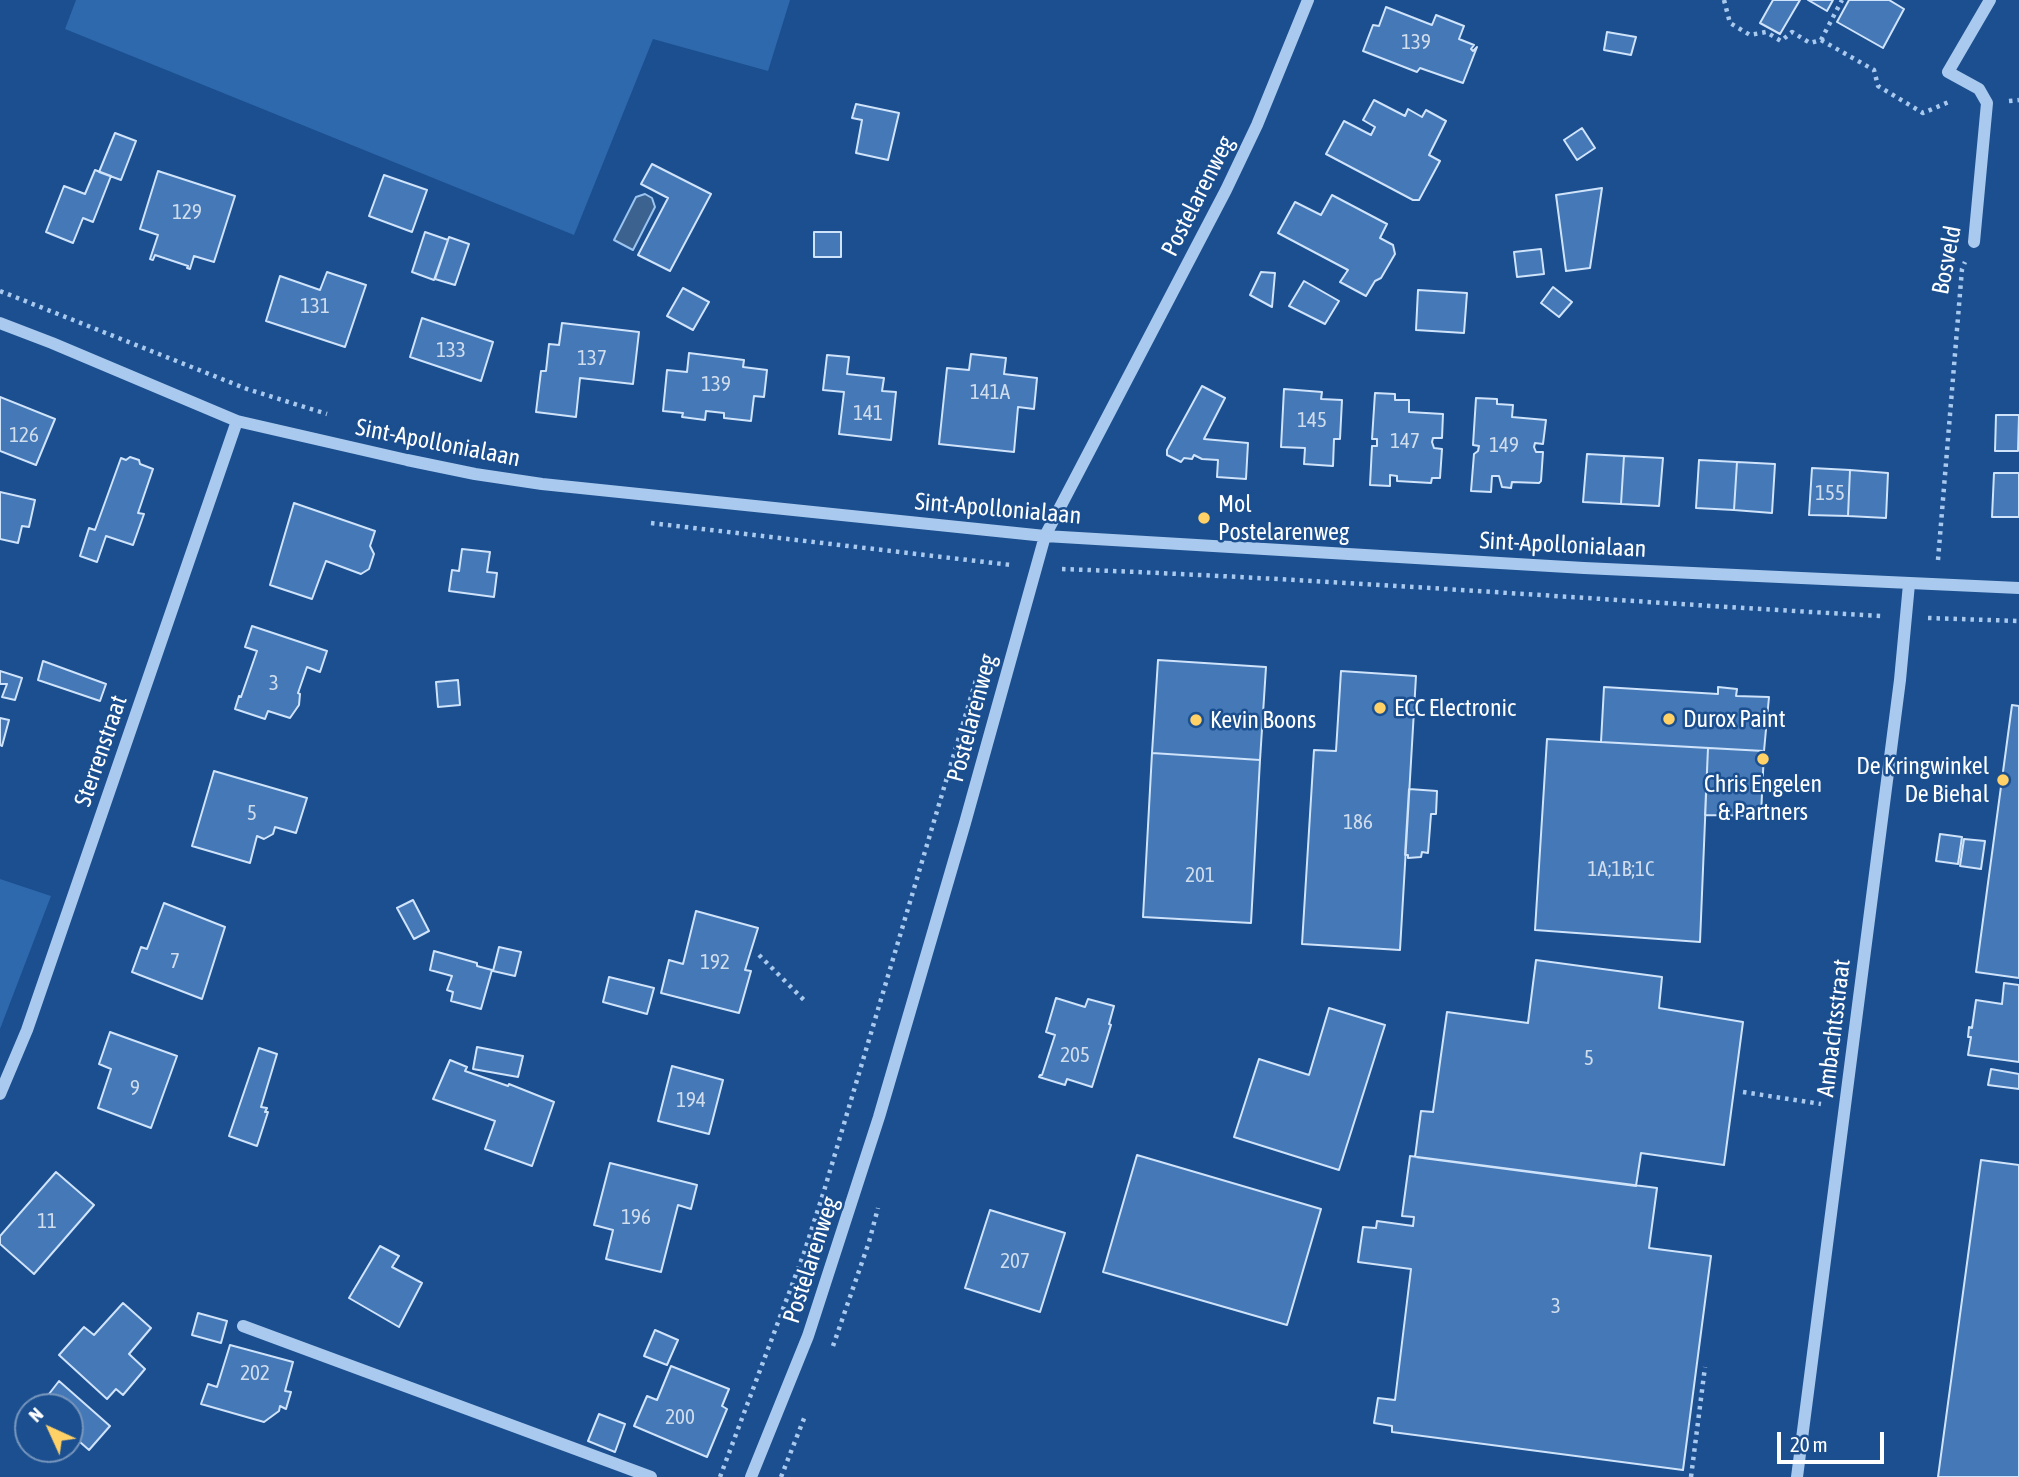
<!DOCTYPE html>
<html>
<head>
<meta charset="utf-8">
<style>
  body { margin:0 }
  #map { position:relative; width:2019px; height:1477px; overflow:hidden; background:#1b4f8f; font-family:"Asap Condensed",sans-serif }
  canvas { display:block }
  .north { position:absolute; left:14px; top:1393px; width:70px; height:70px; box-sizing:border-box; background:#1b4f8f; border:2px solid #7695bc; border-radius:50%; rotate:315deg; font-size:19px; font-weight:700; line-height:28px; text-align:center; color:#fff }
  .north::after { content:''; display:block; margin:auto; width:24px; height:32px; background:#ffd166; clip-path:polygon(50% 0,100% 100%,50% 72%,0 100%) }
  .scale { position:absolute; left:1777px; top:1432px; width:107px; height:32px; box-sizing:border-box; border:4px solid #fff; border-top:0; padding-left:9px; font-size:21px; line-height:24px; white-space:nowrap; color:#fff; -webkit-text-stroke:5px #1b4f8f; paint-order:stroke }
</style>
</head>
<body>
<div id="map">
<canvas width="2019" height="1477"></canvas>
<div class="north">N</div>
<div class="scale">20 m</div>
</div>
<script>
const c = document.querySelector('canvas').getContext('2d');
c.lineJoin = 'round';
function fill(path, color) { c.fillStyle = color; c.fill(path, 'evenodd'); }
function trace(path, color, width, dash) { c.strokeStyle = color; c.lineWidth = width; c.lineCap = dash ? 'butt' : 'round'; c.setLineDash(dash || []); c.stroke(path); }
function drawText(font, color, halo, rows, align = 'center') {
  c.font = font + ' "Asap Condensed",sans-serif'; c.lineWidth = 5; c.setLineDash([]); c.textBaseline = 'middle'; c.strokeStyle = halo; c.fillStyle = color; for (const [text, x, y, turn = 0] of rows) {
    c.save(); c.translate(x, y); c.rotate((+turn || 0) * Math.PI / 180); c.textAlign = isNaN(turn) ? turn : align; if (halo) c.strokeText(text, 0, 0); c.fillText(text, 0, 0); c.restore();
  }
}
const green = new Path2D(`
  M76,0H790L768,71L653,39L574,235L65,29Z
  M0,879L51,896L0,1029Z`);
const water = new Path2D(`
  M645,194L652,198L655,207L633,250L614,240L636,197Z`);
const building = new Path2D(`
  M1773,0H1800L1780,34L1760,23Z
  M1808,0H1833L1827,11Z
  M1849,0H1889L1904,9L1883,48L1837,22Z
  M1386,7L1432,25L1436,15L1464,26L1459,39L1474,45L1471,49L1473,51L1477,47L1463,83L1420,68L1417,72L1363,51L1373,25L1379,26Z
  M1607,32L1636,37L1631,55L1604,50Z
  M1374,100L1405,116L1408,109L1422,117L1426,110L1446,121L1429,155L1440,161L1419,200H1413L1326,154L1344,121L1371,135L1375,127L1363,120Z
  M856,104L899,113L888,160L856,153L862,120L852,118Z
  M1582,128L1595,148L1577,160L1564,140Z
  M115,133L136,141L121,180L99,172Z
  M652,164L711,194L670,271L638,255L668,198L641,184Z
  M95,170L111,176L93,222L83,218L73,243L46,232L64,186L85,194Z
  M158,171L235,196L214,262L194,256L190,269L187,268L188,266L155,255L153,260L150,259L158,235L140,229Z
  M384,175L427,190L412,232L369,216Z
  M1602,188L1590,268L1566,271L1556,195Z
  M1332,195L1387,224L1380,238L1393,245L1395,254L1381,278L1375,281L1366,296L1340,282L1348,270L1278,233L1295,202L1321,215Z
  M425,232L448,240L434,280L412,272Z
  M814,232H841V257H814Z
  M449,237L469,244L455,285L435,279Z
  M1541,249L1544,274L1517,277L1514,252Z
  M327,272L366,285L345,347L266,321L280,276L320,290Z
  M1261,272L1275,273L1272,307L1250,295Z
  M1304,281L1339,301L1325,324L1289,306Z
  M1553,287L1572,302L1559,317L1541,303Z
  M683,288L709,302L693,330L667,316Z
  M1418,290L1467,293L1464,333L1416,330Z
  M422,318L493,342L481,381L410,357Z
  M562,323L639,332L633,384L580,378L576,417L536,412L541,371H546L549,344L559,345Z
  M689,353L744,360L743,367L767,370L764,397L754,396L751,421L724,418V413L706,411L705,420L682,417L683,413L663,411L667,370L687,372Z
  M971,354L1006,358L1004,374L1037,378L1034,409L1018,407L1014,452L939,444L947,368L969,370Z
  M827,355L849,357L847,374L884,378L882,391L896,392L891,440L839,434L844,392L823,390Z
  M1202,386L1225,398L1204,439L1248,443L1246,479L1217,477L1218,460L1202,459L1194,455L1192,459L1184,458L1181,462L1167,455V450Z
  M1284,389L1322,392L1321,399L1342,400L1340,439H1334L1333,466L1304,464L1305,448L1281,447Z
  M1375,393L1395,394V400H1409V412L1443,414L1442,438H1433L1432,442L1434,448L1442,449L1440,478H1432L1431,483L1397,481V476L1390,475V486L1370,485L1372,446H1377V439H1372Z
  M0,397L55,419L36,465L0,451Z
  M1476,398L1497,399V404L1513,405L1512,417L1546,420L1543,444L1535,443L1534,447L1536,452H1543L1541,481L1539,483L1512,482L1511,488L1502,487L1499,476H1492L1491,492L1471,491L1474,454L1478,451L1479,446L1473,445Z
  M1996,415H2019L2018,451H1995Z
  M1587,454L1624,456L1621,504L1583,502Z
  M1624,456L1663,458L1659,506L1621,504Z
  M130,457L139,460L140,464L153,469L138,513L144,514L133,545L106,536L97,562L80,556L89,528L95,530L121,458L126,460Z
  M1699,460L1737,462L1734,510L1696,508Z
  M1737,462L1775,464L1772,513L1734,510Z
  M1812,468L1850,470L1848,516L1809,515Z
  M1850,470L1888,473L1886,518L1848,516Z
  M1994,473H2019V517H1992Z
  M0,492L35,500L29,527L22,526L18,543L0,539Z
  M294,503L375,531L370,546L374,554L369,569L361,574L326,561L312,599L270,585Z
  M462,549L490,552L487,572L497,573L494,597L449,591L452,570L459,571Z
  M252,626L327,651L320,672L307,667L298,693L300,694L299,705L290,718L268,711L265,719L235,709L239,696L241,697L257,651L245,647Z
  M1158,660L1266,667L1260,760L1152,753Z
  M43,661L106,684L100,701L38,680Z
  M0,671L22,678L15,700L2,697L7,684H0Z
  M1341,671L1416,676L1400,950L1302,944L1314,750L1336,751Z
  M458,680L460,705L438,707L436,682Z
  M1604,687L1718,694V687L1737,689L1736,696L1769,697L1764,751L1601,742Z
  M2012,705L2019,706V978L1976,972Z
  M0,718L9,720L2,746L0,745Z
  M1547,739L1708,748L1700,942L1535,930Z
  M1708,748L1764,751L1761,816L1705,815Z
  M1152,753L1260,760L1251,923L1143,917Z
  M214,771L307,798L296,833L275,827L273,834L264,839L257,836L250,863L192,846Z
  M1409,789L1437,791L1436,814H1431L1428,853L1422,852L1421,857L1408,858V855H1405Z
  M1940,834L1962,837L1958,864L1936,861Z
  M1964,839L1985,841L1981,869L1960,866Z
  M413,900L429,931L414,939L397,908Z
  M164,903L225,927L202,999L132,972L141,947L147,949Z
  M696,911L758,928L745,970L751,971L739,1013L661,993L669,960L683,964Z
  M499,947L521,952L515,976L493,971Z
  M434,951L477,963V966L492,970L481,1009L451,1001L453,992L447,990L452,976L430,970Z
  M1536,960L1662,977L1659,1008L1743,1022L1724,1165L1641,1153L1636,1186L1415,1157L1421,1111L1433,1112L1447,1012L1528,1023Z
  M609,977L654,988L647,1014L603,1002Z
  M2004,983L2019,985V1062L1968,1055L1971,1037H1968L1969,1027L1972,1028L1976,1000L2002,1004Z
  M1056,998L1085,1007L1088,999L1114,1006L1109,1024L1111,1025L1092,1087L1067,1079L1065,1085L1039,1077L1040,1075H1042L1055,1035L1046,1032Z
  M1329,1008L1385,1025L1339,1170L1234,1137L1259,1059L1309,1075Z
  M110,1032L177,1056L151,1128L98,1108L111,1069L99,1064Z
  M477,1047L523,1056L518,1077L473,1069Z
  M259,1048L277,1054L261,1107L267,1108L265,1112H268L257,1146L229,1136Z
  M450,1060L467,1067L465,1071L508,1086L509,1084L554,1102L532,1166L485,1149L495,1121L433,1099Z
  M672,1066L723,1080L709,1134L658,1121Z
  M1991,1069L2019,1074V1089L1988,1085Z
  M1137,1155L1321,1209L1287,1325L1103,1272Z
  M1410,1156L1657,1188L1649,1248L1711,1256L1683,1470L1392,1432V1426L1374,1423L1378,1398L1395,1400L1411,1269L1358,1262L1363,1227L1376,1228L1377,1221L1413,1226L1414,1217L1402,1216Z
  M1981,1160L2019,1165V1477H1938Z
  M610,1163L697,1185L691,1209L678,1205L661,1272L606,1259L613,1230L594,1225Z
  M56,1172L94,1205L34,1274L0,1244V1236Z
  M990,1210L1065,1233L1040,1312L965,1288Z
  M380,1246L399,1256L392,1267L422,1283L399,1327L349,1298Z
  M123,1303L151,1328L129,1354L145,1369L123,1395L116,1389L107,1399L59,1355L84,1327L94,1335Z
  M198,1313L227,1321L221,1343L192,1335Z
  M655,1330L678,1340L667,1365L644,1356Z
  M230,1345L293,1362L285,1391L291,1392L286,1409L280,1406L279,1411L264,1422L201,1404L208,1384L217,1387Z
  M671,1366L729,1389L722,1406L727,1409L707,1457L634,1426L647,1396L657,1400Z
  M59,1381L110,1426L89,1450L72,1435L70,1437V1407H39Z
  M599,1414L625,1424L615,1452L588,1441Z`);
const path = new Path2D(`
  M1724,0L1730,23L1750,35L1766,32L1781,41L1792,32L1810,43L1821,40L1842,0
  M1821,40L1874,70L1878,86L1923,113L1951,101
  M2009,101L2019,100
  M0,291L247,389L327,414
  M651,523L1011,565
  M1938,560L1962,269L1965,262
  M1062,569C1335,579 1608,601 1881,616
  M1928,618L2019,621
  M759,955L807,1003
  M1743,1092L1821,1104
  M833,1346L869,1242L878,1208
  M720,1477L804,1253L824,1191L976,680
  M781,1477L805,1416
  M1691,1477L1705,1367`);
const minor = new Path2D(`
  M1974,242L1987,103L1979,89L1948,72L1990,0
  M0,323L52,343L237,421L407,460L475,474L542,484L1045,536L1584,568L2019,588
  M0,1094L27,1030L237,421
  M243,1326L651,1477
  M751,1477L808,1336L879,1117L965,823L1045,536L1226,190L1257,125L1308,0
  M1797,1477L1900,680L1909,584`);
const markers = [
  [1204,518,7,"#ffd166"],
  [1380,708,7,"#ffd166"],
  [1669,719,7,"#ffd166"],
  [1196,720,7,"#ffd166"],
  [1763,759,7,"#ffd166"],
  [2003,780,7,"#ffd166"]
];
const numberNames = [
  ["139",1416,42],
  ["129",187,212],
  ["131",315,306],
  ["133",451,350],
  ["137",592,358],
  ["139",716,384],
  ["141A",990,392],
  ["141",868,413],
  ["145",1312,420],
  ["126",24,435],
  ["147",1405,441],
  ["149",1504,445],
  ["155",1830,493],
  ["3",274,683],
  ["5",252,813],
  ["186",1358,822],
  ["1A;1B;1C",1621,869],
  ["201",1200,875],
  ["7",175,961],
  ["192",715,962],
  ["205",1075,1055],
  ["5",1589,1058],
  ["9",135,1088],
  ["194",691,1100],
  ["196",636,1217],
  ["11",47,1221],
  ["207",1015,1261],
  ["3",1556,1306],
  ["202",255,1373],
  ["200",680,1417]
];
const streetNames = [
  ["Postelarenweg",1198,196,-63],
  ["Bosveld",1947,260,-79],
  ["Sint-Apollonialaan",438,443,11],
  ["Sint-Apollonialaan",998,509,5],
  ["Sint-Apollonialaan",1563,545,3],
  ["Postelarenweg",972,718,-75],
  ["Sterrenstraat",101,751,-71],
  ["Ambachtsstraat",1834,1028,-83],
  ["Postelarenweg",811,1260,-72]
];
const poiNames = [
  ["Mol",1218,504],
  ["Postelarenweg",1218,532],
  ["ECC Electronic",1394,708],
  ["Durox Paint",1683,719],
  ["Kevin Boons",1210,720],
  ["De Kringwinkel",1989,766,"right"],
  ["De Biehal",1989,794,"right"],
  ["Chris Engelen",1763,784,"center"],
  ["& Partners",1763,812,"center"]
];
fill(green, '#2e69ad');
fill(water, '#3c6290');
trace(water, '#9cc4f0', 2);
fill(building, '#4478b7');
trace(building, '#cfe3fa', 2);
trace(path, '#a9c9ee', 4.5, [3.5, 5]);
trace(minor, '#a9c9ee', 12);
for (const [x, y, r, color] of markers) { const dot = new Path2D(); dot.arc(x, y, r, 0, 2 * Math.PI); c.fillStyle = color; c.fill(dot); trace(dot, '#1b4f8f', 2.5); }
drawText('21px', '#d0dded', null, numberNames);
drawText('24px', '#fff', '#1b4f8f', streetNames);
drawText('24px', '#fff', '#1b4f8f', poiNames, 'left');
</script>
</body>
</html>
